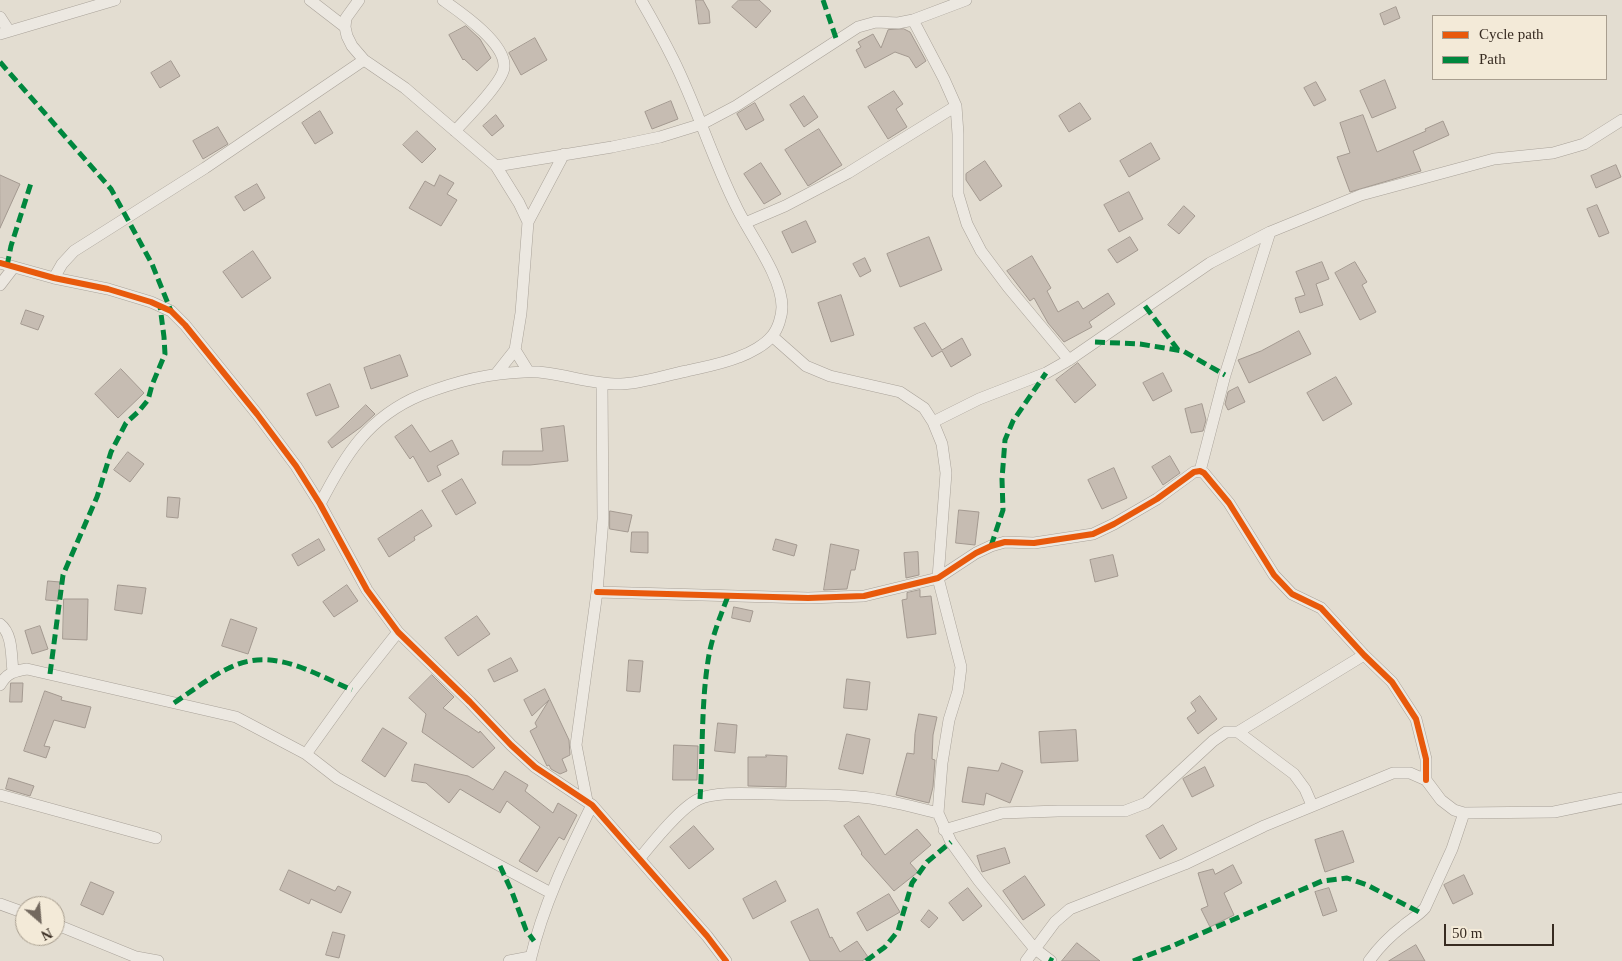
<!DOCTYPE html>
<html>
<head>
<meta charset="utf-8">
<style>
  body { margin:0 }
  #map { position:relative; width:1622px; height:961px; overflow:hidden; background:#e3ddd1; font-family:Georgia,serif }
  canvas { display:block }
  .legend { position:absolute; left:1432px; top:15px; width:175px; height:65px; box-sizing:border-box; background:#f3ead8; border:1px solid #a89e8f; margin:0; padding:6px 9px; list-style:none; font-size:15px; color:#372b21 }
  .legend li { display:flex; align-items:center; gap:10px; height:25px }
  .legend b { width:25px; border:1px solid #a89e8f }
  .north { position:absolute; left:15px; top:896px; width:50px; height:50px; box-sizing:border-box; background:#f3ead8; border:1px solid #a89e8f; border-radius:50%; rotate:153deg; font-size:14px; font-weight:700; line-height:20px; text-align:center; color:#372b21 }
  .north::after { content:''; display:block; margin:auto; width:18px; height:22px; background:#73695f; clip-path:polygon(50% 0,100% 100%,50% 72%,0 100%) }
  .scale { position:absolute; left:1444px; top:924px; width:110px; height:22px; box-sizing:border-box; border:2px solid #372b21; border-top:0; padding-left:6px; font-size:15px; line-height:18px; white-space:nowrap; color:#372b21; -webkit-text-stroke:4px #f3ead8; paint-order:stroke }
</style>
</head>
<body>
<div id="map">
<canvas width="1622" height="961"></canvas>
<ul class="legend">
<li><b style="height:6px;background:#e8590c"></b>Cycle path</li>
<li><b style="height:6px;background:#00873e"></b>Path</li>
</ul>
<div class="north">N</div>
<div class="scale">50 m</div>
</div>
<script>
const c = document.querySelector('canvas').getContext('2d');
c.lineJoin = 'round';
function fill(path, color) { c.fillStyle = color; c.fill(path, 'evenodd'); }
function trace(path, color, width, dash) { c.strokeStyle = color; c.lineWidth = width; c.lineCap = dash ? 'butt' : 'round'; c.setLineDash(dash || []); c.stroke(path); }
const building = new Path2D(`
  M696,0H703L709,11L710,23L699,24Z
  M739,0H759L771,11L756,28L732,7Z
  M1396,7L1400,18L1384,25L1380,14Z
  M466,26L480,39L491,58L477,71L464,59L463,60L449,35Z
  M904,29L910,32L926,61L916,68L909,57L895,52L865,68L856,50L861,47L858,42L873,34L881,48L888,30Z
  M535,38L547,60L521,75L509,53Z
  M171,61L180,76L160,88L151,73Z
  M1385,80L1396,108L1372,118L1360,91Z
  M1316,82L1326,100L1314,106L1304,88Z
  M894,91L903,104L896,109L907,127L888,139L868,107Z
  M804,96L818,117L804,127L790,105Z
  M671,101L678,119L652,129L645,112Z
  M755,103L764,120L746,130L737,114Z
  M1080,103L1091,119L1069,132L1059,116Z
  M320,111L333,133L315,144L302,123Z
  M496,115L504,126L492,136L483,126Z
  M1363,115L1377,152L1426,131L1425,129L1443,121L1449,135L1413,151L1421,171L1350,192L1337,157L1350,153L1340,123Z
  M218,127L228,144L203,159L193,141Z
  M819,129L842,165L808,186L785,150Z
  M417,131L436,149L422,163L403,145Z
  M1151,143L1160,159L1129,177L1120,161Z
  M985,161L1002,186L980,201L966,180V174Z
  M761,163L781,194L764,204L744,174Z
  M1616,165L1621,177L1596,188L1591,176Z
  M0,175L20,184L0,228Z
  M440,175L454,183L447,194L457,200L441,226L409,208L425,181L434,186Z
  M257,184L265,198L244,211L235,197Z
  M1129,192L1143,219L1119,232L1104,205Z
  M1597,205L1609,233L1599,237L1587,209Z
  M1184,206L1195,216L1179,234L1168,225Z
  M806,221L816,242L792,253L782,232Z
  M929,237L942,270L900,287L887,254Z
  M1130,237L1138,250L1117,263L1108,250Z
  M253,251L271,278L242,298L223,272Z
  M1032,256L1051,288L1047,291L1058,312L1078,301L1083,309L1108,293L1115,304L1089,322L1092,327L1064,342L1048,323L1034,298L1030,301L1007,271Z
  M865,258L871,271L860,277L853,264Z
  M1322,262L1329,279L1316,284L1323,305L1300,313L1295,298L1305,295L1296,272Z
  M1355,262L1367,282L1362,285L1376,312L1360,320L1335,273Z
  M841,295L854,335L831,342L818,303Z
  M26,310L44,316L38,330L21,324Z
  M925,323L942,350L962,338L971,355L951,367L942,351L932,357L914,328Z
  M1299,331L1311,354L1249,383L1238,360L1261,351Z
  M400,355L408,376L371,389L364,368Z
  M1078,363L1096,385L1075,403L1056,380Z
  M121,369L144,393L118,418L95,394Z
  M1163,373L1172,391L1153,401L1143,383Z
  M1336,377L1352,404L1323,421L1307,393Z
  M330,384L339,407L316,416L307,394Z
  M1238,387L1245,402L1228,410L1225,404L1228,392Z
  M1202,404L1206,420L1203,431L1191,433L1185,409Z
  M366,405L375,414L361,427L332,448L328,442Z
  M412,425L430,452L452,440L459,454L437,466L441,475L428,482L413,456L410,459L395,437Z
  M564,426L568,461L530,465H502L503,451H543L541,429Z
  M128,452L144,464L130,482L114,470Z
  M1170,456L1180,473L1163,485L1152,467Z
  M1114,468L1127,498L1102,509L1088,480Z
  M462,479L476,503L456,515L442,491Z
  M168,497L180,498L178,518L167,517Z
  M422,510L432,526L414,537L415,540L389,557L378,539Z
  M959,510L979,512L975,545L956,543Z
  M610,511L632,515L628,532L610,529Z
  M632,532H648V553L631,552Z
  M319,539L325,550L298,566L292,555Z
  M776,539L797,545L794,556L773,550Z
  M831,544L859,550L855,570H851L847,589L824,590Z
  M918,552L919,575L906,578L904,553Z
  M1113,555L1118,576L1095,582L1090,560Z
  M48,581L60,582L58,601L46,600Z
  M118,585L146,588L142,614L115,610Z
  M347,585L358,601L334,617L323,602Z
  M920,590V597L931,596L936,634L907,638L902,600L907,599V593Z
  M64,599H88L87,640L63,639Z
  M734,607L753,611L750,622L732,618Z
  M477,616L490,634L458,656L445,638Z
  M231,619L257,628L248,654L222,646Z
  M40,626L48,649L32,654L25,631Z
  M511,658L518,671L494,682L488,670Z
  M629,660L643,661L640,692L627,691Z
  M432,675L454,697L443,708L479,733L480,731L495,748L473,768L422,732L426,714L409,698Z
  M847,679L870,682L867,710L844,708Z
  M11,683H23L22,702H10Z
  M545,689L569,740L570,755L562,759L567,771L560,774L551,769L549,765L547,766L530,731L537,727L535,723L549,700L532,716L524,700Z
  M45,691L62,697L61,700L91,707L85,728L54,720L44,746L50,747L46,758L24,751Z
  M1200,696L1217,719L1198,734L1187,718L1196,711L1191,703Z
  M919,714L937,717L933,735L932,759L935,760L933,787L929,803L896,795L907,753L914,754L915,734Z
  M718,723L737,725L735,753L715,751Z
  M383,728L407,743L385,777L362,761Z
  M1076,730L1078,761L1041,763L1039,732Z
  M847,734L870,739L863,774L839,769Z
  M674,745L698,746L697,780H673Z
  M766,755L787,756L786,787L748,786V757H766Z
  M1002,763L1023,771L1010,803L986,793L984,805L962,802L968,767L998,771Z
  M415,764L468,776L493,790L505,771L528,785L525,791L553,813L558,803L577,815L564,840L559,837L537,872L519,861L540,827L507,801L500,813L460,789L449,803L426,783L412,781Z
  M1205,767L1214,786L1192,797L1183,779Z
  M9,778L34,786L30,796L6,789Z
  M859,816L885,855L917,829L931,845L910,863L918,872L894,891L861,854L862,853L844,826Z
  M1163,825L1177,849L1160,859L1146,836Z
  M694,826L714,849L689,869L670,847Z
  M1343,831L1354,862L1325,872L1315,840Z
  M1005,848L1010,863L982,872L977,856Z
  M1233,865L1242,883L1224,893L1234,915L1210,927L1201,909L1208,906L1198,873L1213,869L1215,874Z
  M289,870L335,891L338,886L351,892L341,913L311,899L309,904L280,890Z
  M1464,875L1473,894L1453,904L1444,885Z
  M1025,876L1045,905L1023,920L1003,891Z
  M776,881L786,901L753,919L743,899Z
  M91,882L114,892L103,915L81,905Z
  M968,888L982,906L963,921L949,903Z
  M1329,888L1337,911L1323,916L1315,892Z
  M889,894L900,912L867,931L857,913Z
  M818,909L830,938L832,937L840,952L857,941L868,957L862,961H810L791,922Z
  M929,910L938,918L929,928L921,921Z
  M333,932L345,935L339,958L326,955Z
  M1077,943L1100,961H1062Z
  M1416,945L1425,961H1389Z`);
const minor = new Path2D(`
  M310,0L345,27
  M359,0L346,18L345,27L347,36L352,46L364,60L405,88L496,166L519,203L528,222L521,313L515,350L528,371
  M443,0C460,12 506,43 504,67C504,81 466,119 455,131
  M0,17L9,31
  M913,20L944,79L956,106L958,134V194L967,224L981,251L1008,287L1069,360
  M0,34L115,0
  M496,166L612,147L660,137L702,124L736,106L858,27L876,22L898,23L913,20L966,0
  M528,222L564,154
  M745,223L785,206L848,173L956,106
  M0,263L54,278L108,289L151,302L171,311L185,325L257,414L296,466L320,504L367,590L398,632L470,702L511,745L535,767L592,805L707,936L726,961
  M54,278L62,264L74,251L205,168L364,60
  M0,285L13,268
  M772,336L806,366L830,376L900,392L924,408L933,422L942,444L946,473L938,578L961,667L958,691L949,720L942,763L938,813L951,842L979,881L1034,948L1051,961
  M496,374L515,350
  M933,422L979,399L1046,373L1069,360L1210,263L1270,232L1361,195L1494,159L1553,153L1584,144L1622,120
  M1200,471L1225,375L1270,232
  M320,504C345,455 368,417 421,395C454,382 488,373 524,372C555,370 589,385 621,384C643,383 666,375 687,371C704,367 722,364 739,357C750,353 765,345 772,336C778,329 782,316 782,307C782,276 749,234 736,206C712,158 697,107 673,59C663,39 652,19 641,0
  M597,592L808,598L864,596L938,578L976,553L991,546L1005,542L1034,543L1093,534L1114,524L1157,499L1194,472L1200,471L1204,473L1229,503L1274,575L1292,594L1321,608L1364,655L1392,682L1416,719L1426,759V780
  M0,624C13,634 11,656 13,671
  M0,685C7,673 14,671 27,669L236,717L306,754L337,778L371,797L551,893
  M1238,732L1364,655
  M306,754L352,690L398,632
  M0,795L156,838
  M587,801L576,745L597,592L603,519L602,383
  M944,830L1002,813L1058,811H1125L1146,803L1213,741L1226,732H1238L1294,774L1305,789L1312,805
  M640,858C653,842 681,807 699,799C717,791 752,794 772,794C801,795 831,794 860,797C886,799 913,807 938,813
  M0,904L25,913
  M55,924L136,957L158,961
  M509,961L530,957
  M530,961C543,905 567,856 592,805
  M1026,961L1055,922L1070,909L1185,864L1264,826L1393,773H1410L1426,780L1441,800L1454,810L1464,813L1554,812L1622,798
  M1369,961C1379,947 1390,936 1403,926C1410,920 1419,915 1425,908L1452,849L1464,813`);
const quiet = new Path2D(`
  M823,0L837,41
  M0,62L111,189L152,264L171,311
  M7,266L11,246L31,183
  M1145,306L1179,351
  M1095,342L1140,344L1183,351L1225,375
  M991,546L1003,510L1002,479L1005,440L1013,421L1046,373
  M50,674L63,575L97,497L111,452L126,423L139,411L148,400L152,385L165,354L164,337L160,306
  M174,703C192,691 210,677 229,668C272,646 313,673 352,690
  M700,799C703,753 701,706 708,661C711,639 720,617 728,596
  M500,866L512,892L526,930L534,941
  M1049,959L1053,961
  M866,961L885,947L898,931L912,883L927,862L951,842
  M1133,961L1170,947L1322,881L1347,878L1367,885L1421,913`);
const cycleway = new Path2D(`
  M0,263L54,278L108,289L151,302L171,311L185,325L257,414L296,466L320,504L367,590L398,632L470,702L511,745L535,767L592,805L707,936L726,961
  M597,592L808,598L864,596L938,578L976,553L991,546L1005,542L1034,543L1093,534L1114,524L1157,499L1194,472L1200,471L1204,473L1229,503L1274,575L1292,594L1321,608L1364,655L1392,682L1416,719L1426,759V780`);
fill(building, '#c6bcb2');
trace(building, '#a39990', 1);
trace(minor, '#a9a299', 12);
trace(minor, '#ece8e1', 11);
trace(quiet, '#00873e', 5, [10, 5]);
trace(cycleway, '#e8590c', 6);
</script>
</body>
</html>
